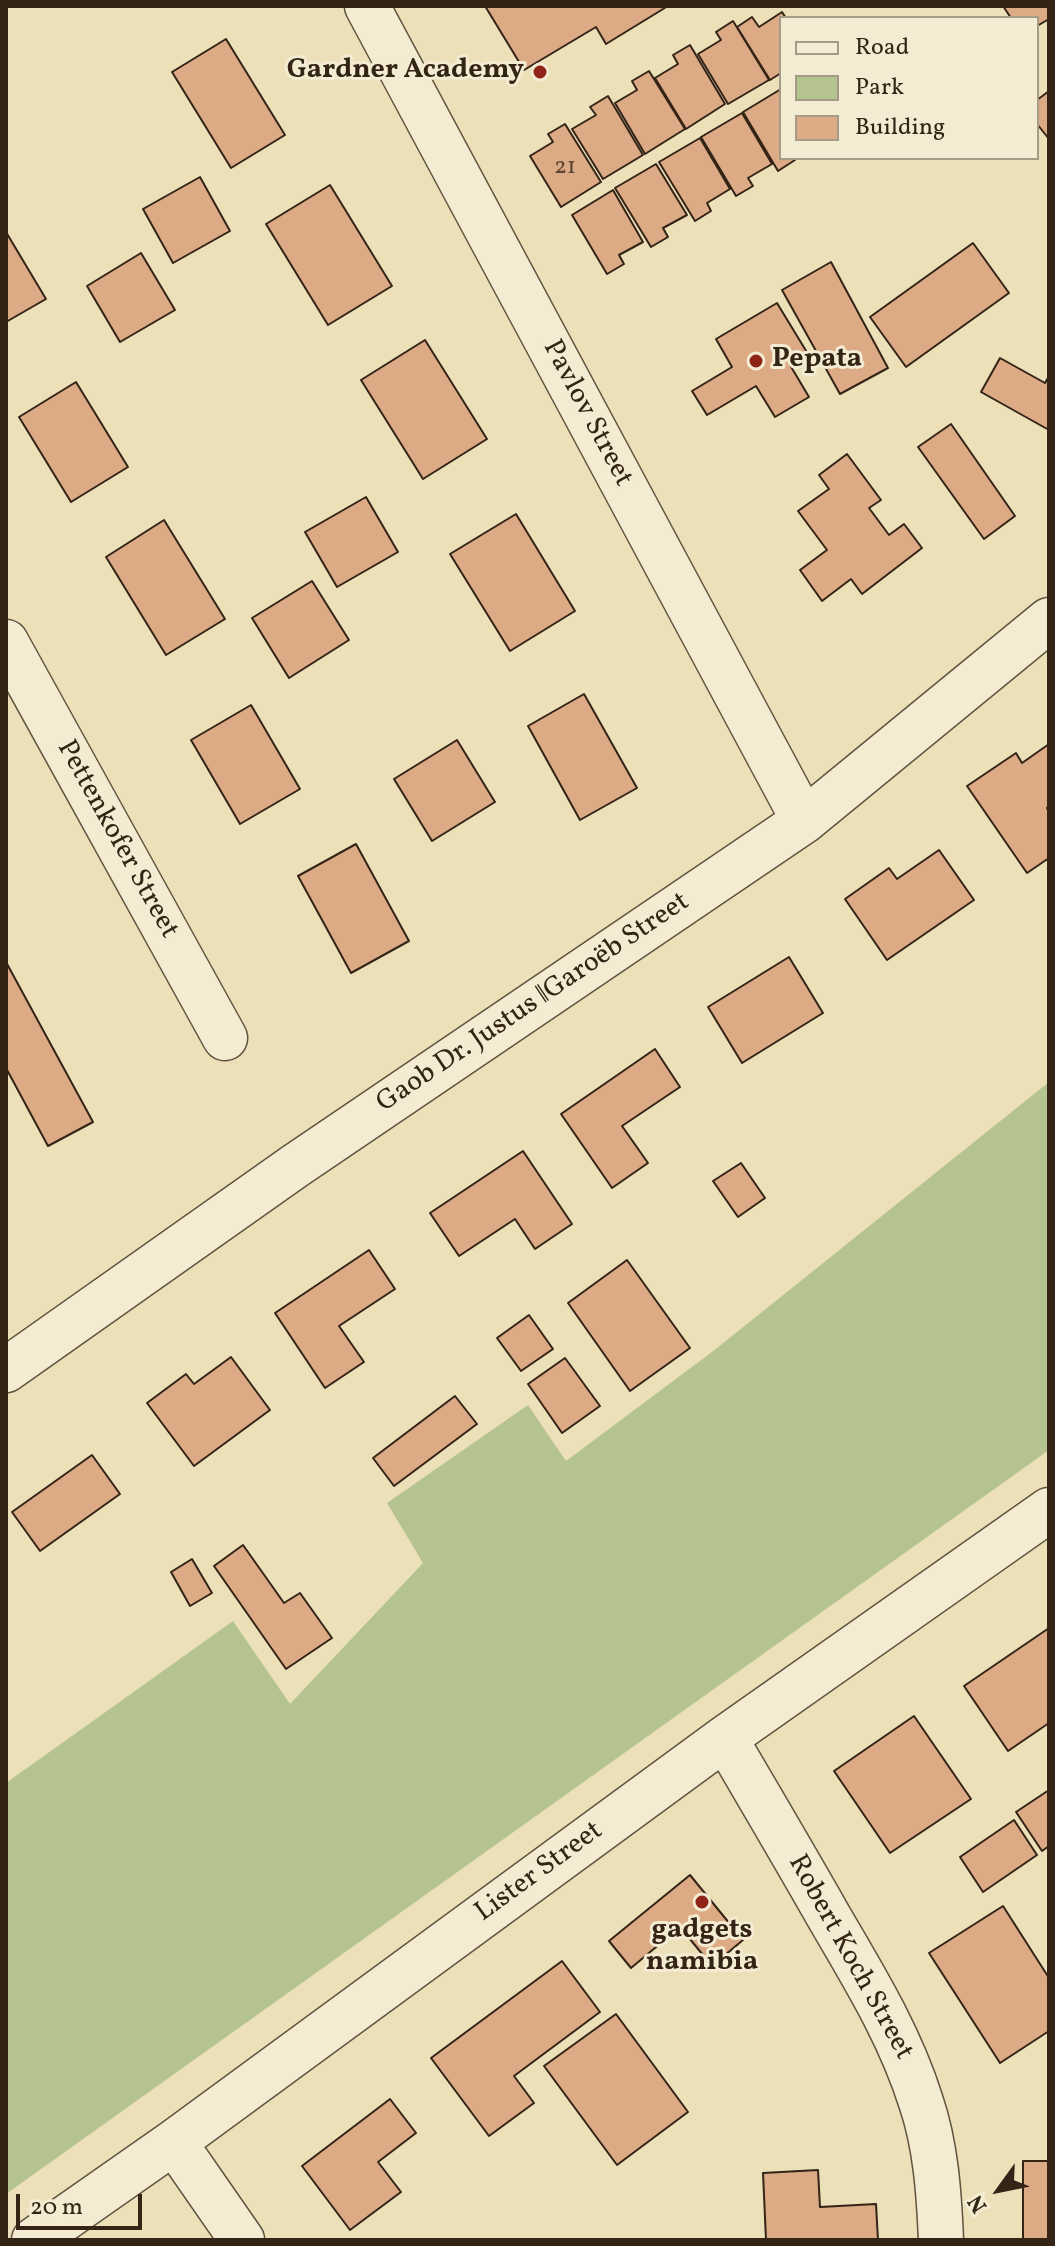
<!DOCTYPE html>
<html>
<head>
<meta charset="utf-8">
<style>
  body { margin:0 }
  #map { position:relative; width:1055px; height:2246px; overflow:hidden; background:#ece0b9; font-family:Vollkorn,serif }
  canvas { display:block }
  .frame { position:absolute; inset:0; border:8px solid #332416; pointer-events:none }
  .legend { position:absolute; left:779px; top:16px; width:260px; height:144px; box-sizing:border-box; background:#f3ebd2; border:2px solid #a69b87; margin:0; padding:10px 14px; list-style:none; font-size:24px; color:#332416 }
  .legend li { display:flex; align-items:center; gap:16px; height:40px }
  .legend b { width:40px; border:2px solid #a69b87 }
  .north { position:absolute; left:959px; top:2150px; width:80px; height:80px; -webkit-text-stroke:6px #f3ebd2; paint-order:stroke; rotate:237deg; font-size:22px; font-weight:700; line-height:32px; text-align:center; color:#332416 }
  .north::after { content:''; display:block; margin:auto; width:28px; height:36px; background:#332416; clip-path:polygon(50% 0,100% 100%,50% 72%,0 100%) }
  .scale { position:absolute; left:16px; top:2194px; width:126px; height:36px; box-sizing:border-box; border:4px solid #332416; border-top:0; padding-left:10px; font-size:24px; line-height:28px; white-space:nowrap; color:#332416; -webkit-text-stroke:6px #f3ebd2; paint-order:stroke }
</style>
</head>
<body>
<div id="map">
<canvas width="1055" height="2246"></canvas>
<div class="frame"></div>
<ul class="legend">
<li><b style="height:10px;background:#f3ebd2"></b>Road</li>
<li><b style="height:22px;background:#b5c391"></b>Park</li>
<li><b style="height:22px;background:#dcaa84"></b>Building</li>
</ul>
<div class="north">N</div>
<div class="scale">20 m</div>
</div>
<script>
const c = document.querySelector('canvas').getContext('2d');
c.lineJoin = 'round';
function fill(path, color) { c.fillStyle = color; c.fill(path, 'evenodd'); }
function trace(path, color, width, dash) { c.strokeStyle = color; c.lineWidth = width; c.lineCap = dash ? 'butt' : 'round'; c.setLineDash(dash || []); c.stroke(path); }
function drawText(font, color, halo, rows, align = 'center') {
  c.font = font + ' Vollkorn,serif'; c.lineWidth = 6; c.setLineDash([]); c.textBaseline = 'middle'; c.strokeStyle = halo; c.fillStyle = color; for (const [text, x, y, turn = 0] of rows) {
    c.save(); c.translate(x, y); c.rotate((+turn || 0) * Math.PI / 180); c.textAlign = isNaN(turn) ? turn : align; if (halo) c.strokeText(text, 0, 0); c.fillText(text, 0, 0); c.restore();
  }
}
const green = new Path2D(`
  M1049,1082V1450L6,2194V1783L233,1621L290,1704L423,1563L387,1503L528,1405L566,1461L712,1352Z`);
const building = new Path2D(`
  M485,6H668L606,44L596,27L524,70Z
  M1003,6H1049V19L1037,26V18H1011Z
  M782,12L786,18H781V73L770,80L737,27L752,17L759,27Z
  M733,21L769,80L728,104L698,54L721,40L716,32Z
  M226,39L285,135L231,168L172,72Z
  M690,45L725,104L686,129L655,78L678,64L673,55Z
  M649,71L685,129L645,154L615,103L637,90L632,81Z
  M781,89V158H794L795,160L778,171L743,112Z
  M1049,91V139L1037,124V100Z
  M608,96L643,155L603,179L572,129L596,115L590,107Z
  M742,113L772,164L748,178L753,186L736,196L701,137Z
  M565,124L601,182L561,207L530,156L553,142L548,134Z
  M700,138L730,189L707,203L711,211L695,221L659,162Z
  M656,164L687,215L663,228L668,237L651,247L615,188Z
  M200,177L230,231L173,263L143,209Z
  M330,185L392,286L328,325L266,224Z
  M613,190L643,242L619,255L624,264L607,274L572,215Z
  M6,232L46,299L6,322Z
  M973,243L1009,293L906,367L870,317Z
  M141,253L175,310L120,342L87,286Z
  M831,262L888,368L840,394L782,290Z
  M777,303L808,354L790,365L809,397L775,417L756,386L707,415L692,391L732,367L716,339Z
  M425,340L487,439L423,479L361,380Z
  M1000,358L1045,383L1049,376V430L981,392Z
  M76,382L128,467L71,502L19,417Z
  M951,424L1015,516L984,539L918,447Z
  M847,454L881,500L869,508L889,535L904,524L922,548L862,594L851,579L822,601L800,570L827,550L798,511L829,489L819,475Z
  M366,497L398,552L337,587L305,532Z
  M516,514L575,611L510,651L450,554Z
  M164,520L225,619L166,655L106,557Z
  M312,581L349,640L289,678L252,618Z
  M584,694L637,788L580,820L528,726Z
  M251,705L300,789L240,824L191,740Z
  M457,740L495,802L432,841L394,779Z
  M1049,744V807L1047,808L1049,812V858L1027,873L967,786L1016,753L1022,763Z
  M356,844L409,941L351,973L298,876Z
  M939,850L974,900L887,960L845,899L889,868L897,879Z
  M789,957L823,1013L742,1063L708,1007Z
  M6,962L93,1122L48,1146L6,1068Z
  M655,1049L680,1087L622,1126L648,1163L612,1188L561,1114Z
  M523,1151L572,1224L535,1249L515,1219L459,1256L430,1213Z
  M741,1163L765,1198L738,1217L713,1181Z
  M369,1250L395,1289L339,1326L364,1362L325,1388L275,1313Z
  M627,1260L690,1348L630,1391L568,1303Z
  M529,1315L553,1349L521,1371L497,1338Z
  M231,1357L270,1410L194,1466L147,1403L186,1374L194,1384Z
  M565,1358L600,1406L562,1433L528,1384Z
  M455,1396L477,1424L394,1486L373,1458Z
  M92,1455L120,1494L40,1551L12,1512Z
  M243,1545L284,1603L300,1593L332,1638L286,1669L214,1566Z
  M192,1559L212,1593L190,1606L171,1572Z
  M1049,1628V1723L1008,1751L964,1686Z
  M914,1716L971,1799L890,1853L834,1771Z
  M1049,1790V1846L1042,1851L1016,1812Z
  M1014,1820L1037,1855L983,1892L960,1857Z
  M690,1875L743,1940L712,1966L680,1927L631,1968L609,1941Z
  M1003,1906L1049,1978V2031L1000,2063L929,1953Z
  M562,1961L600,2012L514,2076L534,2103L489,2136L431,2058Z
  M616,2014L688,2112L617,2165L544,2066Z
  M390,2099L416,2133L378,2162L401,2192L350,2230L302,2166Z
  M1023,2161H1049V2240H1023Z
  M818,2170L820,2207L876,2204L878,2240H766L763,2173Z`);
const minor = new Path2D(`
  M367,6L804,821
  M6,642L225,1038
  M6,1370L295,1166L804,821L1049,620
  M725,1738C760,1798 795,1857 829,1917C864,1977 900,2035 921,2102C936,2146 939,2194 941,2240
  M174,2142L242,2240
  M34,2240L174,2142L725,1738L1049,1510`);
const markers = [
  [540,72,8,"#8f2418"],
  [756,361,8,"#8f2418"],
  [702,1902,8,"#8f2418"]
];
const numberNames = [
  ["21",565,169]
];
const poiNames = [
  ["Gardner Academy",524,72],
  ["Pepata",772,361,"left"],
  ["gadgets",702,1932,"center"],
  ["namibia",702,1964,"center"]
];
const streetNames = [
  ["Pavlov Street",586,414,62],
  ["Pettenkofer Street",116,840,61],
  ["Gaob Dr. Justus ǁGaroëb Street",534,1004,-34],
  ["Lister Street",540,1873,-36],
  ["Robert Koch Street",849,1958,61]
];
fill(green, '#b5c391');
fill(building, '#dcaa84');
trace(building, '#332416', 2);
trace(minor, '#61533f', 47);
trace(minor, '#f3ebd2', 44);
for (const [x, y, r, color] of markers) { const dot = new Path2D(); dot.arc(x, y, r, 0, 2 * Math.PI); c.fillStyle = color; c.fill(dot); trace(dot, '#f3ebd2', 3); }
drawText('24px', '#5d4632', null, numberNames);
drawText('bold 28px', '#332416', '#f3ebd2', poiNames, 'right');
drawText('28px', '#332416', '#f3ebd2', streetNames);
</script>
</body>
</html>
